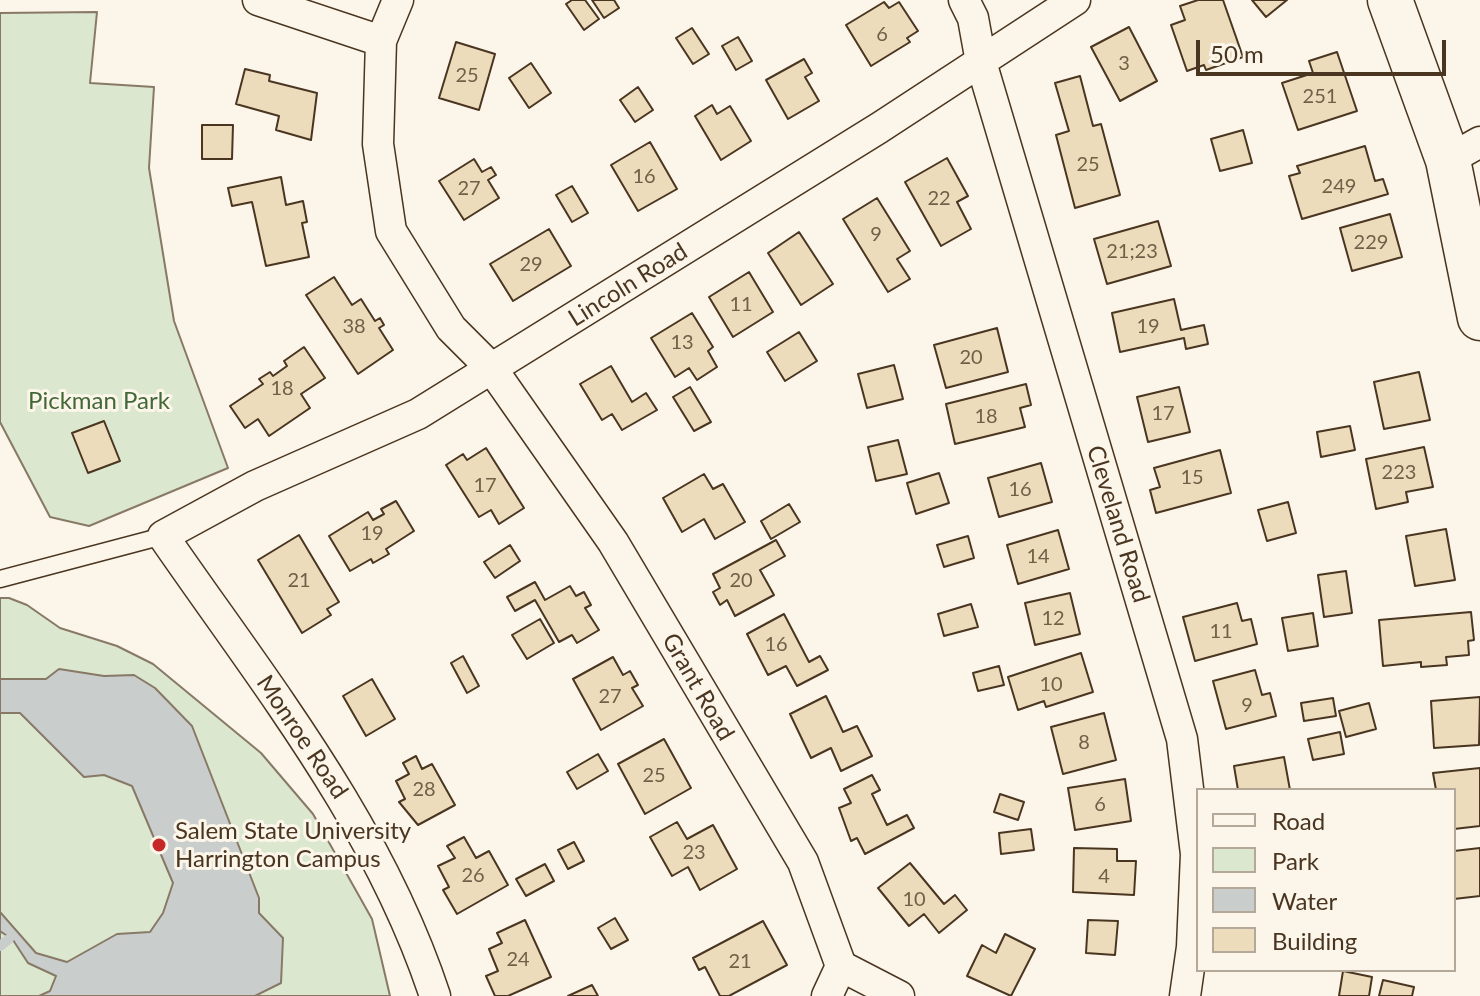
<!DOCTYPE html>
<html>
<head>
<meta charset="utf-8">
<style>
  body { margin:0 }
  #map { position:relative; width:1480px; height:996px; overflow:hidden; background:#fbf6e9; font-family:Lato,sans-serif }
  canvas { display:block }
  .legend { position:absolute; left:1196px; top:788px; width:260px; height:184px; box-sizing:border-box; background:#fbf6e9; border:2px solid #b4a999; margin:0; padding:10px 14px; list-style:none; font-size:24px; color:#4a3520 }
  .legend li { display:flex; align-items:center; gap:16px; height:40px }
  .legend b { width:40px; border:2px solid #b4a999 }
  .scale { position:absolute; left:1196px; top:40px; width:250px; height:36px; box-sizing:border-box; border:4px solid #4a3520; border-top:0; padding-left:10px; font-size:24px; line-height:28px; white-space:nowrap; color:#4a3520; -webkit-text-stroke:6px #fbf6e9; paint-order:stroke }
</style>
</head>
<body>
<div id="map">
<canvas width="1480" height="996"></canvas>
<ul class="legend">
<li><b style="height:10px;background:#fbf6e9"></b>Road</li>
<li><b style="height:22px;background:#dce7d0"></b>Park</li>
<li><b style="height:22px;background:#c9cecd"></b>Water</li>
<li><b style="height:22px;background:#ecdcbc"></b>Building</li>
</ul>
<div class="scale">50 m</div>
</div>
<script>
const c = document.querySelector('canvas').getContext('2d');
c.lineJoin = 'round';
function fill(path, color) { c.fillStyle = color; c.fill(path, 'evenodd'); }
function trace(path, color, width, dash) { c.strokeStyle = color; c.lineWidth = width; c.lineCap = dash ? 'butt' : 'round'; c.setLineDash(dash || []); c.stroke(path); }
function drawText(font, color, halo, rows, align = 'center') {
  c.font = font + ' Lato,sans-serif'; c.lineWidth = 6; c.setLineDash([]); c.textBaseline = 'middle'; c.strokeStyle = halo; c.fillStyle = color; for (const [text, x, y, turn = 0] of rows) {
    c.save(); c.translate(x, y); c.rotate((+turn || 0) * Math.PI / 180); c.textAlign = isNaN(turn) ? turn : align; if (halo) c.strokeText(text, 0, 0); c.fillText(text, 0, 0); c.restore();
  }
}
const green = new Path2D(`
  M97,12L90,83L154,87L149,168L174,321L228,468L89,526L50,517L0,422V13Z
  M0,598H9L27,605L60,628L117,646L153,664L261,753L313,814L372,919L390,996H0Z`);
const water = new Path2D(`
  M59,669L104,676L134,675L155,688L192,726L259,898V913L283,938L281,983L255,996H39L50,991L56,976L28,963L13,940L0,931V912L36,953L67,962L117,934L150,932L163,913L173,883L132,786L104,775L84,777L20,713H0V679H46Z`);
const stream = new Path2D(`
  M0,946L9,939`);
const building = new Path2D(`
  M572,0H585L599,19L584,30L566,4Z
  M592,0H614L619,8L604,18Z
  M1198,0H1223L1243,57L1206,70L1204,65L1187,71L1171,25L1185,20L1180,6Z
  M1252,0H1287L1266,17Z
  M884,2L889,8L899,2L918,31L907,38L910,42L871,66L846,25Z
  M1129,27L1157,81L1120,101L1091,47Z
  M692,28L709,54L693,64L676,38Z
  M738,37L752,61L736,70L722,46Z
  M456,42L495,54L479,110L439,98Z
  M1337,52L1357,111L1298,130L1282,83L1313,73L1309,61Z
  M804,59L812,73L805,77L819,101L788,119L766,80Z
  M531,63L551,93L529,108L509,78Z
  M245,69L270,75L269,81L317,93L311,140L276,130L279,116L236,104Z
  M1080,76L1093,126L1101,124L1120,195L1075,208L1056,135L1069,131L1055,83Z
  M638,87L653,110L635,122L620,100Z
  M712,105L717,114L730,106L751,141L721,160L695,116Z
  M202,125H233L232,159H202Z
  M1243,130L1252,163L1220,171L1211,139Z
  M650,142L677,189L638,211L611,165Z
  M1365,146L1375,181L1383,179L1388,194L1302,219L1289,176L1300,173L1297,166Z
  M947,158L968,196L957,202L971,229L941,246L905,182Z
  M474,159L482,172L491,167L496,175L488,180L499,198L464,220L439,181Z
  M281,177L286,205L303,201L307,222L302,223L309,257L266,266L252,202L232,206L228,188Z
  M572,186L588,213L572,222L556,195Z
  M877,198L910,251L897,259L910,279L888,292L843,219Z
  M1390,214L1402,257L1352,271L1340,228Z
  M1158,221L1171,266L1107,284L1094,239Z
  M549,229L571,266L513,301L490,264Z
  M799,232L833,284L801,305L768,253Z
  M749,272L773,312L733,337L709,297Z
  M334,277L352,305L361,299L375,321L380,318L384,325L379,328L393,350L358,374L306,295Z
  M1174,299L1181,330L1204,325L1208,344L1186,349L1184,338L1120,352L1112,313Z
  M692,313L713,347L708,351L717,367L697,380L689,368L675,377L651,338Z
  M997,328L1008,372L946,388L934,345Z
  M799,332L817,361L785,381L767,352Z
  M304,347L325,378L301,394L310,408L269,436L258,419L245,428L230,406L263,384L259,379L270,372L273,376L287,366L284,361Z
  M894,365L903,399L867,408L858,374Z
  M611,366L632,402L646,393L657,410L622,430L612,414L602,420L580,384Z
  M1419,372L1430,420L1384,429L1374,382Z
  M1026,384L1031,405L1020,408L1025,427L955,444L946,404Z
  M690,387L711,422L694,431L673,397Z
  M1179,387L1190,432L1148,442L1137,397Z
  M104,421L120,461L88,473L72,433Z
  M1350,426L1355,450L1321,457L1317,432Z
  M898,440L907,474L876,481L868,447Z
  M1424,447L1433,487L1406,492L1408,502L1376,509L1366,459Z
  M486,448L524,508L499,524L491,510L479,517L446,465L463,454L467,460Z
  M1220,450L1231,493L1156,513L1150,490L1160,487L1154,468Z
  M1041,463L1052,502L999,517L988,478Z
  M939,473L949,503L916,514L907,483Z
  M704,474L713,489L723,484L745,522L715,539L704,519L682,532L663,498Z
  M396,501L414,531L386,549L389,554L373,563L371,559L350,571L329,536L368,512L373,520L384,514L381,509Z
  M1288,502L1296,533L1267,541L1258,510Z
  M789,504L800,522L771,539L761,521Z
  M1446,529L1455,580L1415,586L1406,536Z
  M1058,530L1069,569L1018,584L1007,545Z
  M299,535L339,602L327,609L331,615L302,633L258,560Z
  M968,536L974,558L944,567L937,545Z
  M776,540L785,556L760,570L774,595L735,616L727,600L720,605L713,592L720,588L713,574Z
  M510,545L520,561L495,578L484,562Z
  M1346,571L1352,613L1324,617L1318,575Z
  M535,582L545,600L570,586L576,596L584,592L591,605L585,608L599,630L577,643L572,635L559,642L535,600L515,611L507,597Z
  M1070,593L1080,634L1035,645L1025,603Z
  M1237,603L1242,621L1251,619L1257,644L1195,661L1183,617Z
  M971,604L978,627L944,636L938,614Z
  M1471,612L1474,640L1468,641L1469,655L1446,657L1447,665L1421,667V662L1383,666L1379,620Z
  M1313,613L1318,646L1288,651L1282,618Z
  M784,614L809,662L820,656L828,670L797,686L786,666L768,675L747,634Z
  M540,619L554,643L527,659L512,635Z
  M1081,653L1093,692L1046,707L1044,701L1018,710L1008,677Z
  M463,656L479,686L467,693L451,663Z
  M613,657L623,675L630,671L638,685L632,688L643,706L601,730L573,679Z
  M999,666L1004,685L978,691L973,673Z
  M1255,670L1262,695L1270,693L1276,716L1226,729L1213,681Z
  M372,679L395,719L366,736L343,696Z
  M826,696L843,732L857,726L872,756L841,771L831,748L811,758L790,714Z
  M1480,697L1479,745L1434,748L1431,701Z
  M1333,698L1336,716L1304,721L1301,703Z
  M1369,703L1376,729L1346,737L1339,711Z
  M1104,713L1116,760L1063,774L1051,727Z
  M1340,732L1344,754L1313,760L1308,739Z
  M664,739L691,788L645,814L618,764Z
  M598,754L608,771L577,789L567,772Z
  M416,756L422,769L432,764L455,805L418,825L399,802L405,799L396,781L409,774L403,763Z
  M1284,757L1290,790H1238L1234,766Z
  M1480,768V826L1454,829V790H1436L1433,773Z
  M872,775L880,790L872,794L887,825L907,815L914,828L865,854L857,838L851,841L839,808L851,803L844,789Z
  M1125,779L1131,821L1075,830L1068,788Z
  M1000,794L1024,802L1018,820L994,812Z
  M677,822L687,839L713,825L737,869L700,890L688,867L672,876L650,837Z
  M1031,829L1034,850L1001,854L999,833Z
  M464,837L476,858L489,851L508,885L457,914L443,890L449,887L438,866L455,858L447,846Z
  M574,842L584,861L568,869L558,850Z
  M1074,848L1117,849V861H1136L1134,895L1073,892Z
  M1480,848V896L1454,899V851Z
  M910,863L944,904L955,895L967,910L939,933L924,914L909,926L878,888Z
  M545,864L554,881L526,896L516,879Z
  M615,918L628,940L611,949L598,928Z
  M525,920L551,977L508,996H495L486,976L498,971L489,949L502,943L497,933Z
  M1088,920L1118,921L1115,955L1086,953Z
  M763,921L787,965L729,996H720L705,967L699,970L693,958Z
  M1005,934L1035,949L1011,996L967,976L982,945L996,953Z
  M1343,971L1372,977L1369,996H1339Z
  M1383,980L1414,987L1412,996H1379Z
  M592,985L598,996H568Z`);
const lane = new Path2D(`
  M0,579L163,536`);
const street = new Path2D(`
  M258,0L381,41
  M398,0L381,41L378,144L391,231L451,328L492,369L613,542L803,862L841,966L899,996
  M964,0L973,18L981,62L1182,739L1196,854L1192,947L1185,996
  M1448,160L1480,142
  M435,996C378,823 265,684 163,536L255,486L418,414L879,128L1075,0
  M827,996L841,966`);
const highway = new Path2D(`
  M1390,0L1448,160L1480,318`);
const markers = [
  [159,845,8,"#c62828"]
];
const numberNames = [
  ["6",882,35],
  ["3",1124,64],
  ["25",467,76],
  ["251",1320,97],
  ["25",1088,165],
  ["16",644,177],
  ["249",1339,187],
  ["27",469,189],
  ["22",939,199],
  ["9",876,235],
  ["229",1371,243],
  ["21;23",1132,252],
  ["29",531,265],
  ["11",741,305],
  ["38",354,327],
  ["19",1148,327],
  ["13",682,343],
  ["20",971,358],
  ["18",282,389],
  ["17",1163,414],
  ["18",986,417],
  ["223",1399,473],
  ["15",1192,478],
  ["17",485,486],
  ["16",1020,490],
  ["19",372,534],
  ["14",1038,557],
  ["21",299,581],
  ["20",741,581],
  ["12",1053,619],
  ["11",1221,632],
  ["16",776,645],
  ["10",1051,685],
  ["27",610,697],
  ["9",1247,706],
  ["8",1084,743],
  ["25",654,776],
  ["28",424,790],
  ["6",1100,805],
  ["23",694,853],
  ["26",473,876],
  ["4",1104,877],
  ["10",914,900],
  ["24",518,960],
  ["21",740,962]
];
const streetNames = [
  ["Lincoln Road",628,285,-32],
  ["Cleveland Road",1118,524,73],
  ["Grant Road",698,687,60],
  ["Monroe Road",302,737,56]
];
const parkNames = [
  ["Pickman Park",99,401]
];
const poiNames = [
  ["Salem State University",175,831],
  ["Harrington Campus",175,859]
];
fill(green, '#dce7d0');
trace(green, '#887966', 2);
fill(water, '#c9cecd');
trace(water, '#887966', 2);
trace(stream, '#c9cecd', 10);
fill(building, '#ecdcbc');
trace(building, '#4a3520', 2);
trace(lane, '#4a3520', 19);
trace(street, '#4a3520', 33);
trace(highway, '#4a3520', 47);
trace(lane, '#fbf6e9', 16);
trace(street, '#fbf6e9', 30);
trace(highway, '#fbf6e9', 44);
for (const [x, y, r, color] of markers) { const dot = new Path2D(); dot.arc(x, y, r, 0, 2 * Math.PI); c.fillStyle = color; c.fill(dot); trace(dot, '#fbf6e9', 3); }
drawText('20px', '#725f47', null, numberNames);
drawText('24px', '#4a3520', '#fbf6e9', streetNames);
drawText('24px', '#436837', '#fbf6e9', parkNames);
drawText('24px', '#4a3520', '#fbf6e9', poiNames, 'left');
</script>
</body>
</html>
